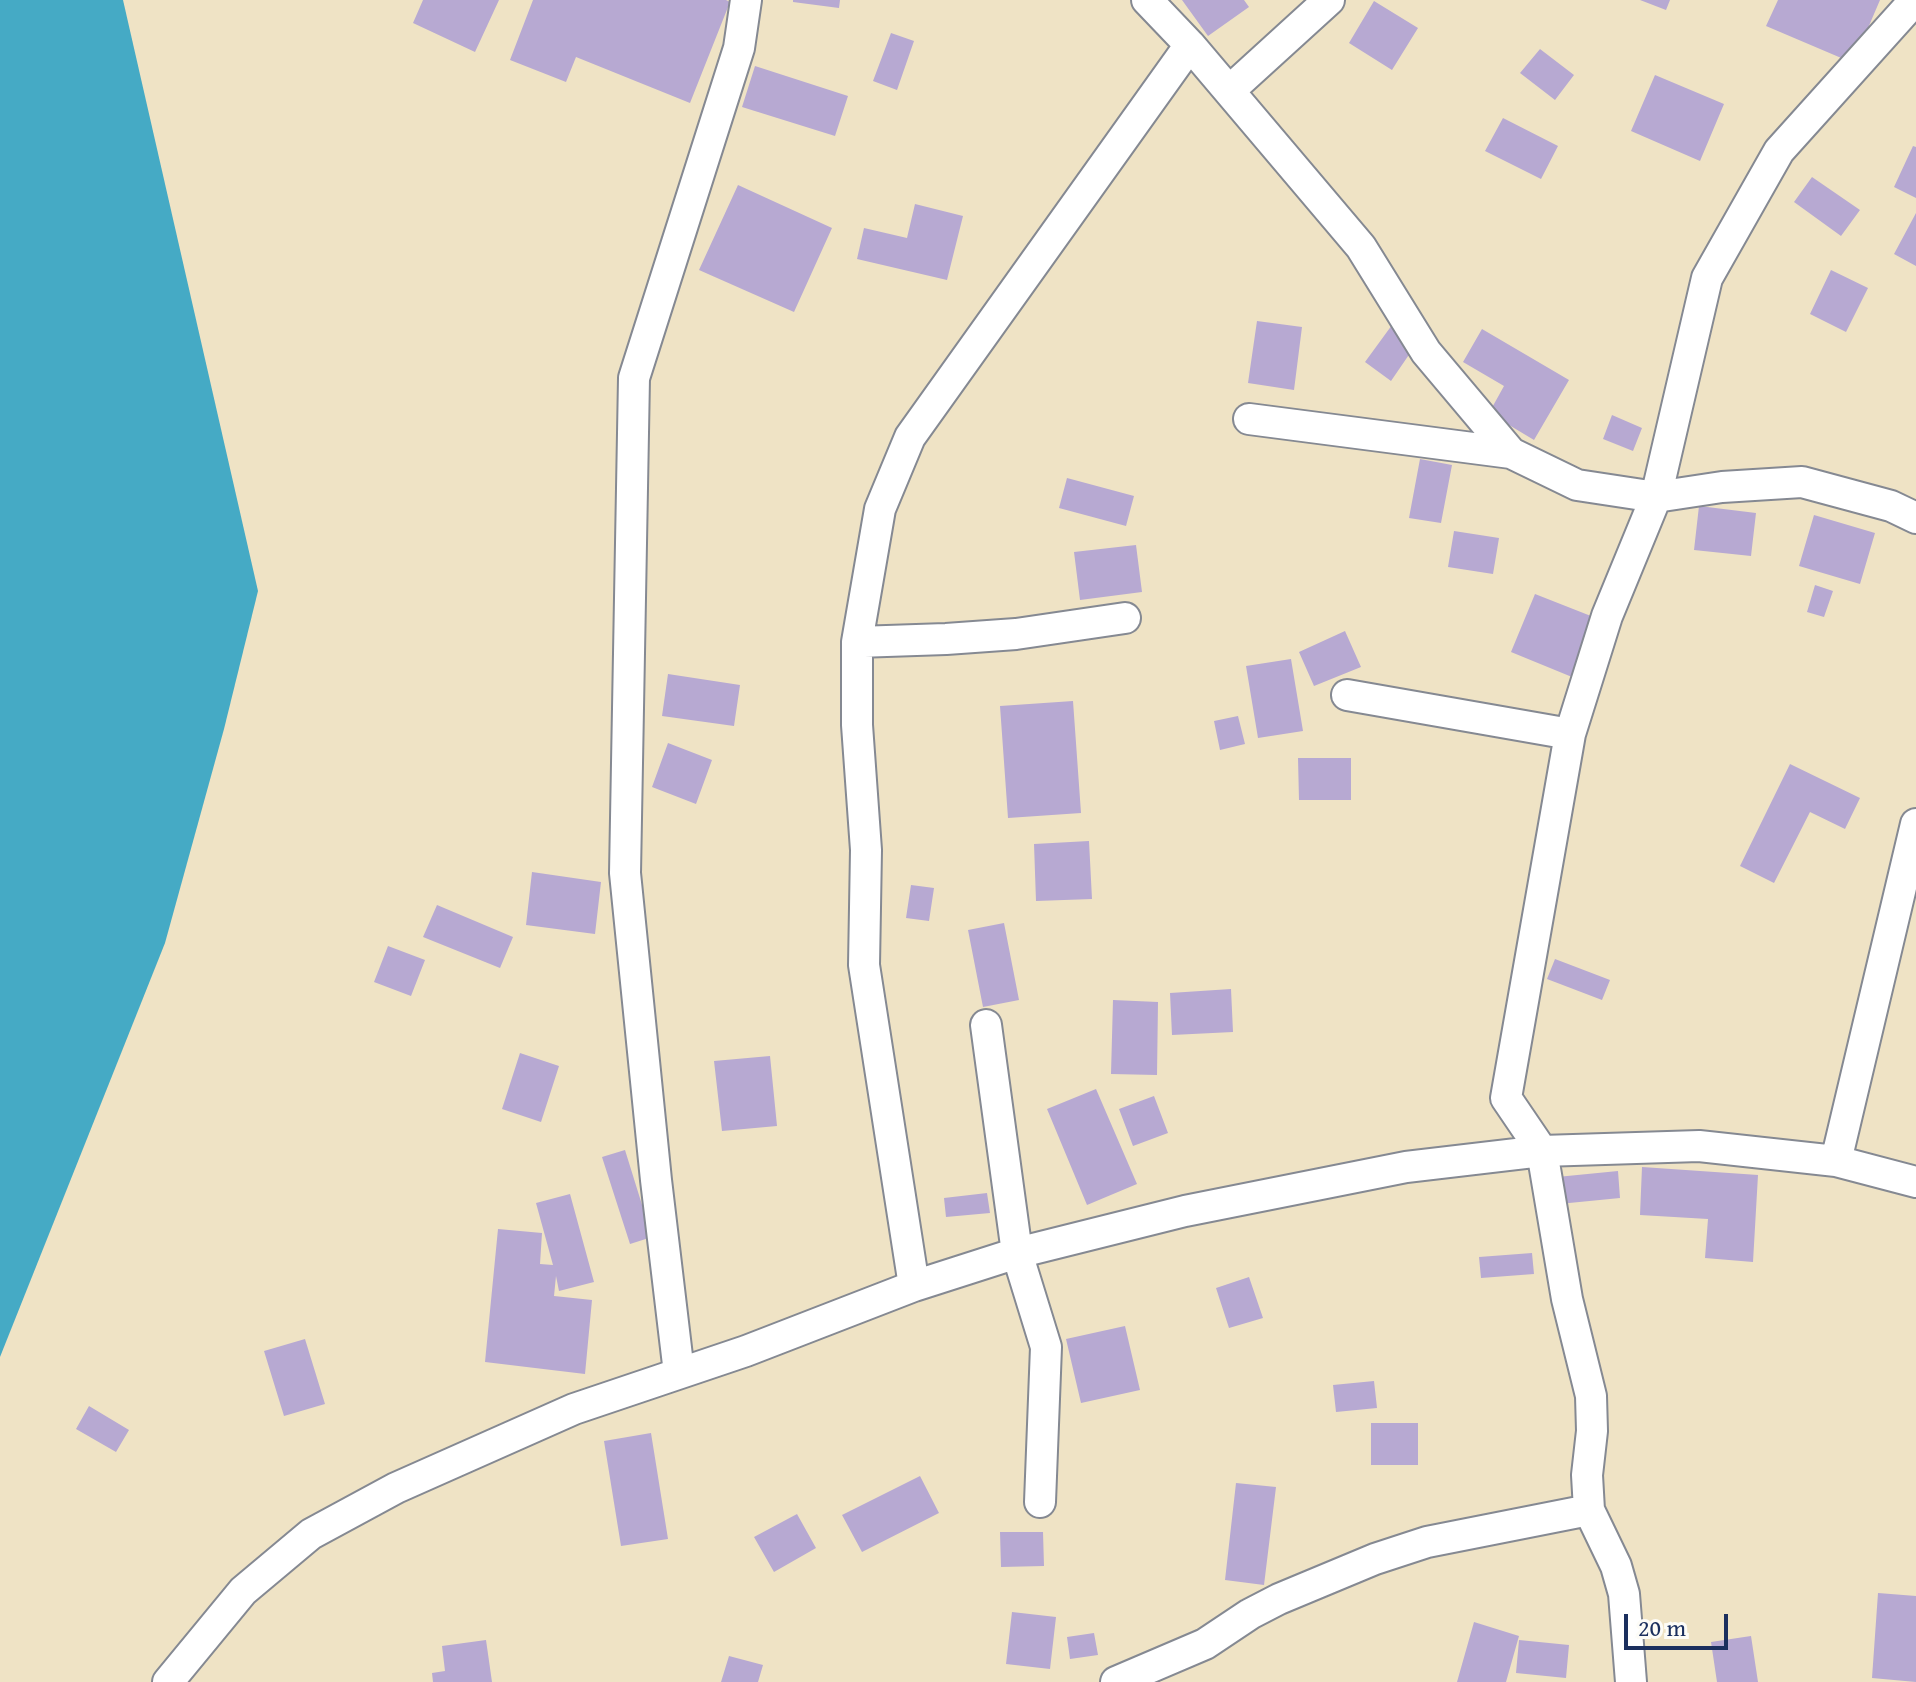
<!DOCTYPE html>
<html>
<head>
<meta charset="utf-8">
<style>
  body { margin:0 }
  #map { position:relative; width:1916px; height:1682px; overflow:hidden; background:#efe3c5; font-family:"Gentium Book Plus",serif }
  canvas { display:block }
  .scale { position:absolute; left:1624px; top:1614px; width:104px; height:36px; box-sizing:border-box; border:4px solid #1b2f5e; border-top:0; padding-left:10px; font-size:24px; line-height:28px; white-space:nowrap; color:#1b2f5e; -webkit-text-stroke:6px #fdfcf7; paint-order:stroke }
</style>
</head>
<body>
<div id="map">
<canvas width="1916" height="1682"></canvas>
<div class="scale">20 m</div>
</div>
<script>
const c = document.querySelector('canvas').getContext('2d');
c.lineJoin = 'round';
function fill(path, color) { c.fillStyle = color; c.fill(path, 'evenodd'); }
function trace(path, color, width, dash) { c.strokeStyle = color; c.lineWidth = width; c.lineCap = dash ? 'butt' : 'round'; c.setLineDash(dash || []); c.stroke(path); }
const water = new Path2D(`
  M0,0H123L258,591L224,729L165,943L0,1357Z`);
const building = new Path2D(`
  M423,0H499L475,52L413,23Z
  M533,0H726L730,2L690,103L576,57L566,82L510,60Z
  M793,0H840L839,8L793,2Z
  M1182,0H1244L1249,7L1208,36Z
  M1640,0H1670L1666,10Z
  M1778,0H1880L1853,63L1766,26Z
  M1374,1L1418,28L1392,70L1349,43Z
  M891,33L914,41L897,90L873,81Z
  M1540,49L1574,75L1555,100L1520,73Z
  M755,66L848,96L835,136L742,107Z
  M1655,75L1724,104L1700,161L1631,131Z
  M1503,118L1558,146L1541,179L1485,151Z
  M1913,146L1916,147V198L1894,187Z
  M1812,177L1860,210L1841,236L1794,202Z
  M738,185L832,228L794,312L699,270Z
  M915,204L963,216L947,280L857,259L864,228L907,238Z
  M1916,213V266L1894,254Z
  M1831,270L1868,288L1846,332L1810,314Z
  M1257,321L1302,327L1294,390L1248,383Z
  M1392,325L1417,343L1391,381L1365,362Z
  M1482,329L1569,380L1534,440L1489,413L1504,386L1463,362Z
  M1612,415L1642,428L1633,451L1603,439Z
  M1420,459L1452,465L1441,523L1409,518Z
  M1067,478L1134,496L1126,526L1059,508Z
  M1699,506L1756,513L1751,556L1694,550Z
  M1814,515L1875,533L1860,584L1799,566Z
  M1454,531L1499,538L1493,574L1448,567Z
  M1136,545L1142,592L1080,600L1074,552Z
  M1815,585L1833,591L1824,617L1807,612Z
  M1535,594L1596,618L1572,677L1511,652Z
  M1345,631L1361,667L1314,686L1299,652Z
  M1291,659L1303,731L1258,738L1246,666Z
  M668,674L740,685L734,726L662,716Z
  M1073,701L1081,813L1008,818L1000,706Z
  M1238,716L1245,744L1220,750L1214,721Z
  M668,743L712,760L696,804L652,787Z
  M1298,758H1351V800H1299Z
  M1790,764L1860,798L1845,829L1810,812L1774,883L1740,866Z
  M1089,841L1092,899L1036,901L1034,844Z
  M532,872L601,882L595,934L526,925Z
  M911,885L934,888L929,921L906,918Z
  M437,905L513,937L500,968L423,937Z
  M1004,923L1019,1000L983,1007L968,930Z
  M388,946L425,960L411,996L374,982Z
  M1555,959L1610,980L1602,1000L1547,979Z
  M1231,989L1233,1032L1172,1035L1170,993Z
  M1113,1000L1158,1002L1157,1075L1111,1074Z
  M520,1053L559,1066L541,1122L502,1109Z
  M770,1056L777,1126L722,1131L714,1061Z
  M1096,1089L1137,1184L1087,1205L1047,1109Z
  M1154,1096L1168,1133L1133,1146L1119,1109Z
  M625,1150L652,1237L630,1244L602,1157Z
  M1642,1167L1758,1175L1753,1262L1705,1258L1708,1219L1640,1215Z
  M1618,1171L1620,1198L1559,1204L1557,1177Z
  M987,1193L990,1213L946,1217L944,1198Z
  M570,1194L594,1282L559,1291L556,1276L554,1296L592,1300L585,1374L485,1362L498,1229L542,1233L540,1264L553,1265L536,1203Z
  M1532,1253L1534,1274L1481,1278L1479,1257Z
  M1249,1277L1263,1318L1229,1328L1216,1288Z
  M1125,1326L1140,1390L1081,1403L1066,1339Z
  M305,1339L325,1404L284,1416L264,1351Z
  M1374,1381L1377,1408L1336,1412L1333,1385Z
  M89,1406L129,1430L116,1452L76,1429Z
  M1371,1423H1418V1465H1371Z
  M651,1433L668,1539L621,1546L604,1441Z
  M920,1476L939,1513L862,1552L842,1515Z
  M1236,1483L1276,1487L1264,1585L1225,1580Z
  M797,1514L816,1548L774,1572L754,1537Z
  M1000,1532H1043L1044,1566L1001,1567Z
  M1878,1593L1916,1596V1682L1872,1678Z
  M1012,1612L1056,1617L1050,1669L1006,1664Z
  M1474,1622L1519,1636L1506,1682H1457Z
  M1094,1633L1098,1655L1070,1659L1067,1637Z
  M1751,1636L1758,1682H1717L1711,1642Z
  M486,1640L492,1682H433L432,1673L445,1671L442,1646Z
  M1519,1640L1569,1645L1566,1678L1516,1673Z
  M729,1656L763,1665L758,1682H721Z`);
const street = new Path2D(`
  M1147,0L1190,45L1361,247L1426,352L1511,453L1577,485L1656,497L1722,487L1802,482L1891,506L1916,518
  M1229,91L1329,0
  M1249,419L1511,453
  M857,642L946,639L1016,634L1125,618
  M1347,695L1570,734
  M986,1025L1017,1253L1046,1347L1040,1502
  M1836,1161L1916,824
  M914,1286L864,965L866,850L857,725V642L880,509L910,437L1190,45
  M679,1373L656,1180L625,873L634,378L739,48L746,0
  M168,1682L243,1591L311,1534L396,1488L574,1409L746,1351L914,1286L1017,1253L1185,1211L1406,1167L1542,1151L1699,1146L1836,1161L1916,1182
  M1116,1682L1205,1644L1250,1614L1279,1599L1375,1559L1427,1542L1589,1510
  M1631,1682L1624,1594L1616,1566L1589,1510L1587,1475L1592,1431L1591,1396L1567,1299L1542,1151L1506,1098L1570,734L1607,616L1656,497L1707,278L1779,151L1915,0`);
fill(water, '#45aac5');
fill(building, '#b7a9d2');
trace(street, '#858992', 34);
trace(street, '#fff', 30);
</script>
</body>
</html>
